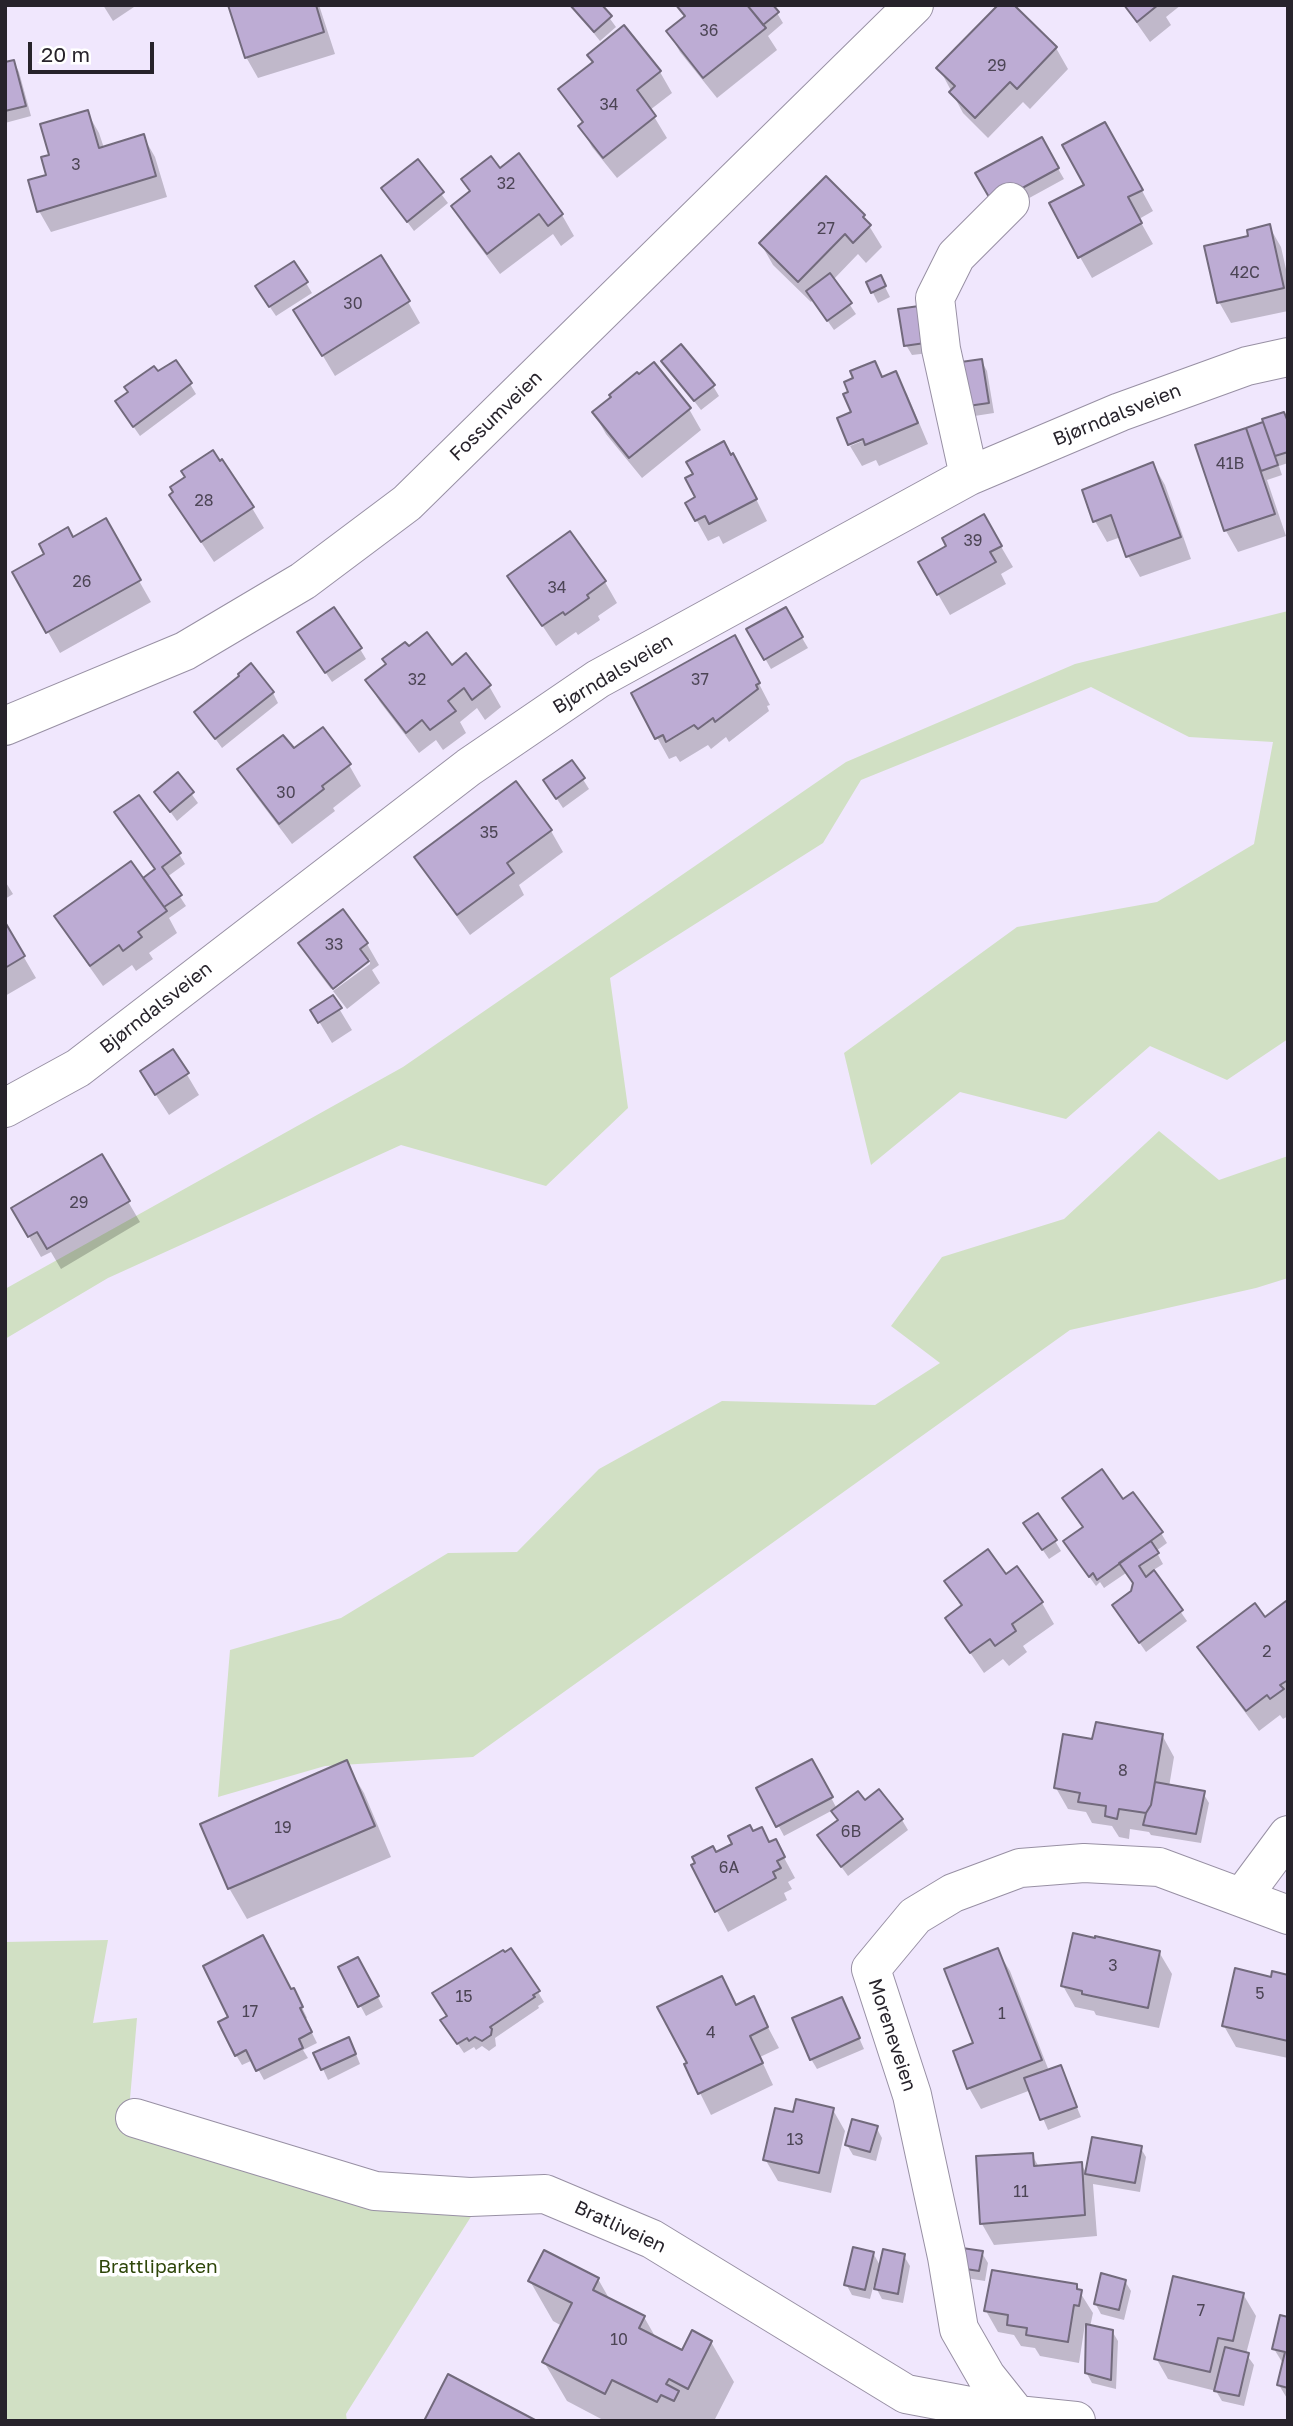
<!DOCTYPE html>
<html>
<head>
<meta charset="utf-8">
<style>
  body { margin:0 }
  #map { position:relative; width:1293px; height:2426px; overflow:hidden; background:#f0e7fd; font-family:"Golos Text",sans-serif }
  canvas { display:block }
  .frame { position:absolute; inset:0; border:7px solid #27232b; pointer-events:none }
  .scale { position:absolute; left:28px; top:42px; width:126px; height:32px; box-sizing:border-box; border:4px solid #27232b; border-top:0; padding-left:9px; font-size:21px; line-height:24px; white-space:nowrap; color:#27232b; -webkit-text-stroke:5px #fff; paint-order:stroke }
</style>
</head>
<body>
<div id="map">
<canvas width="1293" height="2426"></canvas>
<div class="frame"></div>
<div class="scale">20 m</div>
</div>
<script>
const c = document.querySelector('canvas').getContext('2d');
c.lineJoin = 'round';
function fill(path, color) { c.fillStyle = color; c.fill(path, 'evenodd'); }
function trace(path, color, width, dash) { c.strokeStyle = color; c.lineWidth = width; c.lineCap = dash ? 'butt' : 'round'; c.setLineDash(dash || []); c.stroke(path); }
function drawText(font, color, halo, rows, align = 'center') {
  c.font = font + ' "Golos Text",sans-serif'; c.lineWidth = 7; c.setLineDash([]); c.textBaseline = 'middle'; c.strokeStyle = halo; c.fillStyle = color; for (const [text, x, y, turn = 0] of rows) {
    c.save(); c.translate(x, y); c.rotate((+turn || 0) * Math.PI / 180); c.textAlign = isNaN(turn) ? turn : align; if (halo) c.strokeText(text, 0, 0); c.fillText(text, 0, 0); c.restore();
  }
}
const green = new Path2D(`
  M1288,611V1039L1227,1080L1150,1046L1066,1119L960,1092L871,1165L844,1053L1017,927L1157,902L1254,844L1273,742L1189,737L1091,687L861,780L823,843L610,978L628,1108L546,1186L401,1145L108,1278L5,1339V1289L403,1067L846,762L1075,664Z
  M1159,1131L1219,1180L1288,1156V1278L1256,1288L1070,1330L473,1757L325,1766L218,1797L230,1650L341,1618L448,1553L517,1552L599,1469L722,1401L875,1405L940,1363L891,1326L942,1257L1064,1219Z
  M108,1940L93,2023L137,2018L130,2099L479,2204L346,2414L347,2421H5V1942Z`);
const shadow = new Path2D(`
  M103,5H137L113,21Z
  M230,5H319L335,54L258,78L246,57Z
  M571,5H600L616,27L600,41Z
  M678,5L777,13L783,23L768,36L777,50L717,98L680,52L668,31L685,18Z
  M1124,5H1181L1166,17L1171,25L1150,42Z
  M1056,48L1068,69L1030,109L1023,102L988,138L963,113L939,68Z
  M14,62L19,72L31,116L5,123V64Z
  M594,63L660,72L672,93L650,110L667,138L617,178L592,147L580,126L583,124L560,90Z
  M87,112L99,133L104,148L143,136L155,157L167,197L51,232L39,211L51,156Z
  M1041,139L1064,179L1000,214Z
  M1117,145L1153,211L1139,219L1153,244L1092,278L1080,257L1086,185Z
  M519,155L562,215L574,236L561,246L553,234L500,274L465,227L453,206Z
  M417,162L448,203L414,231L383,189Z
  M863,216L882,247L866,263L858,254L833,280L856,314L834,330L813,300L811,302L773,265L761,244Z
  M1269,226L1281,247L1288,278V311L1231,323L1219,302L1250,238Z
  M880,277L890,297L878,303L868,283Z
  M306,283L312,293L276,316L263,297Z
  M408,302L420,323L335,376L308,331Z
  M900,311L929,353L912,355L906,345Z
  M981,360L987,371L994,413L968,417Z
  M663,361L713,386L719,396L701,410Z
  M874,363L883,379L895,373L907,394L928,444L879,466L876,460L862,466L850,446L872,437L854,413L851,393L855,379Z
  M157,374L190,384L196,394L140,436L123,412Z
  M689,409L701,430L642,478L606,434L594,413Z
  M1284,414L1288,421V463L1279,466L1282,475L1267,480L1286,536L1238,552L1226,531L1197,446L1266,424Z
  M1153,464L1165,485L1191,559L1140,577L1128,556L1121,537L1107,542L1095,521Z
  M745,477L767,521L723,544L719,536L708,541L687,503Z
  M252,508L264,528L214,562L184,516Z
  M983,516L1013,567L1001,574L1006,584L950,615L920,563L949,547Z
  M105,521L151,602L60,653L14,573Z
  M509,576L605,582L617,603L598,616L600,620L578,635L576,632L556,646Z
  M785,609L808,648L771,669L749,630Z
  M305,642L360,649L366,659L332,682Z
  M746,659L770,705L767,706L769,711L729,742L726,737L711,749L708,745L680,762L676,756L669,759L633,694Z
  M387,666L452,667L489,686L501,707L485,720L477,708L460,722L466,733L443,750L436,740L419,753L380,702L367,681Z
  M273,693L278,703L222,748L196,712Z
  M294,751L349,765L361,786L333,808L335,811L292,844L252,791L240,770Z
  M572,762L589,789L563,808L551,790Z
  M178,775L198,803L177,821L156,792Z
  M515,784L551,831L563,852L519,885L524,895L470,935L429,878L417,857Z
  M179,854L185,864L167,877L186,906L169,918L177,933L149,953L153,959L136,971L132,965L103,986L69,938L56,917L143,881Z
  M5,881L13,894L5,899Z
  M343,912L367,944L379,965L372,970L380,983L347,1009L333,991L370,964V959L331,989L313,965L301,944Z
  M5,925L36,978L5,996Z
  M332,997L352,1030L332,1043L312,1010Z
  M173,1051L199,1095L169,1115L154,1092Z
  M102,1157L140,1222L61,1269L51,1252L41,1257L13,1209Z
  M1123,1501L1161,1533L1167,1543L1156,1551L1163,1564L1152,1571L1187,1621L1146,1652L1120,1615L1133,1592L1134,1584L1126,1573L1104,1588L1100,1582L1096,1586L1071,1552Z
  M1031,1533L1055,1541L1061,1551L1049,1559Z
  M1005,1577L1042,1603L1054,1624L1023,1646L1027,1652L1009,1666L1003,1659L984,1673L947,1619L962,1608L946,1582Z
  M1288,1606V1716L1283,1719L1280,1715L1259,1731L1212,1668L1200,1647L1264,1619Z
  M1162,1735L1174,1757L1169,1787L1203,1793L1209,1803L1201,1843L1151,1835L1149,1832L1130,1829L1129,1839L1119,1837L1112,1826L1092,1823L1086,1812L1068,1809L1056,1788Z
  M812,1761L837,1809L902,1820L908,1830L848,1876L819,1836L839,1821L833,1810L784,1836L759,1789Z
  M346,1763L364,1793L391,1857L247,1919L229,1888Z
  M753,1833L770,1844L775,1841L795,1878L788,1882L792,1889L784,1893L787,1900L728,1932L693,1866Z
  M997,1950L1010,1971L1049,2071L1060,2067L1081,2117L1048,2130L1031,2090L981,2109L969,2088L955,2052L975,2044Z
  M1159,1952L1172,1974L1159,2028L1096,2015L1094,2011L1075,2007L1063,1986Z
  M340,1968L363,1969L383,2007L366,2016Z
  M721,1978L737,2007L753,1999L779,2048L760,2057L773,2085L711,2115L686,2065Z
  M1288,1978V2058L1236,2047L1224,2026L1272,1979Z
  M290,1991L299,2001L307,2018L305,2019L317,2043L303,2050L308,2058L264,2080L253,2060L242,2065L236,2055Z
  M538,1992L544,2002L538,2006L539,2008L495,2038L496,2046L489,2051L482,2046L476,2050L474,2047L464,2053L449,2031V2017Z
  M842,1999L864,2049L817,2069L811,2059Z
  M354,2049L360,2064L328,2080L316,2054Z
  M833,2110L845,2131L831,2193L778,2181L765,2159Z
  M876,2127L882,2138L876,2161L853,2155L847,2145Z
  M1093,2139L1140,2147L1146,2157L1140,2192L1093,2184L1097,2236L994,2245L982,2224L978,2158L1032,2155L1039,2167L1081,2164L1087,2174Z
  M873,2253L881,2267L904,2256L910,2266L903,2303L882,2299L874,2284L870,2299L852,2295L846,2284Z
  M982,2253L988,2263L985,2281L966,2278L960,2268Z
  M598,2279L610,2300L644,2317L656,2338L683,2352L711,2342L734,2382L714,2421L694,2419L695,2421H639L635,2419L634,2421H605L567,2401L544,2362L562,2326L553,2321L530,2281Z
  M1125,2281L1131,2291L1124,2320L1101,2314L1095,2303Z
  M1076,2286L1093,2313L1090,2327L1112,2331L1118,2341L1116,2389L1092,2383L1086,2372L1088,2324H1085L1079,2363L1040,2356L1035,2348L1021,2346L1014,2335L998,2332L986,2311Z
  M1243,2294L1256,2316L1246,2354L1254,2365L1244,2406L1222,2401L1216,2391L1168,2379L1156,2358Z
  M1288,2319V2400L1279,2385L1284,2365L1274,2349Z`);
const building = new Path2D(`
  M228,5H316L324,32L245,58Z
  M570,5H602L612,16L594,32Z
  M676,5H747L766,28L703,78L666,31L685,16Z
  M747,5H773L779,12L763,25Z
  M998,5H1014L1057,47L1017,89L1010,82L975,118L949,92L955,86L936,68Z
  M1124,5H1158L1137,22Z
  M624,25L661,71L637,90L656,116L603,158L578,126L583,122L558,89L593,62L587,55Z
  M14,60L26,106L5,111V62Z
  M88,110L99,148L144,134L156,176L37,212L28,180L46,175L41,157L49,155L40,124Z
  M1105,122L1143,190L1128,197L1142,223L1078,258L1049,203L1084,185L1062,145Z
  M1042,137L1059,168L993,204L975,173Z
  M519,153L563,214L548,226L539,214L487,254L451,206L470,191L461,179L491,156L500,168Z
  M418,159L444,192L407,222L381,188Z
  M826,176L865,215L863,217L871,225L853,243L845,234L798,282L759,243Z
  M1270,224L1284,288L1217,303L1204,246L1248,236L1247,230Z
  M381,255L410,301L322,356L293,310Z
  M294,261L308,282L269,307L255,286Z
  M830,273L852,303L827,321L806,291Z
  M881,275L886,286L871,293L866,282Z
  M919,306L925,343L904,346L898,309Z
  M681,344L715,385L694,401L661,361Z
  M982,359L989,403L961,407L954,363Z
  M176,360L192,383L133,427L115,401L128,392L124,387L154,366L158,371Z
  M875,361L882,377L896,371L918,423L865,445L863,439L848,445L837,418L851,412L843,394L848,392L844,382L853,378L850,371Z
  M654,362L691,408L629,458L592,412L611,397L609,395L637,372L639,374Z
  M1284,412L1288,422V452L1275,456L1262,419Z
  M1263,422L1278,465L1261,471L1246,428Z
  M1246,428L1275,514L1224,531L1195,445Z
  M724,441L731,455L733,453L757,499L709,524L705,516L695,521L685,503L695,497L685,478L693,474L686,462Z
  M213,450L220,461L222,459L254,507L201,542L169,495L173,492L170,487L185,477L181,471Z
  M1153,462L1181,537L1126,557L1111,515L1093,522L1082,490Z
  M984,514L1002,546L990,552L996,562L937,595L918,562L946,546L942,538Z
  M106,518L141,580L46,633L12,572L44,554L39,544L68,527L73,537Z
  M570,531L606,581L587,595L589,598L565,615L563,612L542,626L507,576Z
  M334,607L362,648L325,673L297,632Z
  M786,607L803,637L764,660L746,629Z
  M427,632L452,665L466,653L491,685L472,700L464,688L448,701L456,711L430,730L422,720L406,733L365,680L386,664L382,659L405,642L409,646Z
  M735,635L760,683L756,685L758,689L715,722L713,718L698,729L694,725L666,742L663,735L655,739L631,693Z
  M251,663L274,692L215,739L194,712L239,676L238,674Z
  M323,727L351,764L322,786L324,789L279,824L237,769L283,735L294,748Z
  M572,760L585,778L556,799L543,780Z
  M178,772L194,792L170,812L154,792Z
  M516,781L552,830L507,863L514,873L457,915L414,857Z
  M139,795L181,853L162,867L182,895L164,907L143,878L155,869L114,812Z
  M131,861L167,911L138,932L142,937L123,951L119,945L90,966L54,916Z
  M343,909L368,943L360,949L369,961L333,989L298,943Z
  M5,922L25,956L5,968Z
  M333,995L342,1008L318,1023L310,1010Z
  M173,1049L189,1073L155,1095L140,1071Z
  M102,1154L130,1201L47,1249L37,1232L28,1237L11,1208Z
  M1102,1469L1123,1499L1133,1492L1163,1532L1097,1580L1093,1573L1089,1577L1063,1541L1083,1527L1062,1498Z
  M1038,1513L1057,1540L1042,1550L1023,1523Z
  M1151,1541L1159,1553L1139,1566L1146,1577L1154,1570L1183,1610L1139,1643L1112,1605L1131,1591L1133,1583L1119,1563Z
  M988,1549L1006,1574L1017,1566L1043,1602L1012,1624L1016,1631L995,1646L990,1639L970,1653L945,1618L962,1605L944,1581Z
  M1286,1601L1288,1603V1680L1280,1685L1284,1689L1270,1699L1267,1695L1246,1711L1197,1647L1255,1603L1265,1617Z
  M1096,1722L1163,1734L1151,1805L1146,1813L1119,1809L1117,1819L1105,1816L1106,1806L1078,1802L1080,1793L1054,1788L1063,1734L1092,1739Z
  M812,1759L833,1797L776,1827L756,1788Z
  M347,1760L375,1826L228,1889L200,1824Z
  M1155,1782L1205,1791L1196,1834L1143,1825L1146,1813L1151,1805Z
  M879,1789L903,1819L841,1867L817,1835L838,1820L831,1811L858,1791L865,1800Z
  M750,1825L753,1831L762,1827L769,1842L776,1839L785,1857L777,1861L781,1868L773,1872L776,1878L715,1912L691,1865L695,1863L692,1857L713,1846L716,1852L732,1844L728,1836Z
  M1073,1933L1095,1938V1936L1160,1951L1148,2008L1082,1994V1991L1061,1986Z
  M263,1935L291,1989L294,1988L303,2007L300,2008L312,2032L299,2039L303,2048L256,2071L246,2050L235,2056L218,2022L228,2017L203,1966Z
  M511,1948L540,1991L533,1995L535,1997L490,2027L492,2029L491,2035L482,2041L475,2037L469,2041L467,2038L457,2044L440,2020L447,2016L432,1993L503,1950L505,1952Z
  M998,1948L1042,2060L967,2089L953,2051L973,2043L944,1969Z
  M358,1957L379,1996L358,2007L338,1967Z
  M1235,1968L1271,1977L1272,1971L1288,1975V2041L1222,2026Z
  M722,1976L736,2005L754,1996L768,2027L750,2036L763,2063L698,2094L684,2064L687,2063L657,2007Z
  M842,1997L860,2038L810,2060L792,2018Z
  M349,2037L356,2054L321,2070L313,2053Z
  M1061,2065L1077,2107L1040,2120L1024,2078Z
  M796,2099L834,2108L819,2173L763,2160L775,2108L793,2112Z
  M852,2119L878,2126L870,2152L845,2145Z
  M1092,2137L1142,2146L1135,2183L1085,2174Z
  M1033,2153L1034,2166L1082,2162L1085,2215L980,2224L976,2156Z
  M853,2247L874,2252L865,2290L844,2285Z
  M962,2248L983,2251L979,2271L959,2268Z
  M883,2249L905,2254L898,2294L874,2289Z
  M544,2250L599,2278L593,2290L645,2316L639,2328L682,2350L692,2330L712,2341L688,2389L669,2379L666,2384L679,2391L674,2401L661,2395L657,2402L612,2380L605,2394L542,2362L572,2303L528,2281Z
  M992,2270L1077,2284V2289L1082,2290L1079,2306L1074,2305L1068,2342L1026,2335L1027,2328L1007,2325L1008,2315L984,2311Z
  M1101,2273L1126,2280L1119,2310L1094,2304Z
  M1173,2276L1244,2293L1233,2341L1218,2338L1210,2372L1154,2359Z
  M1280,2315L1288,2317V2388L1277,2385L1285,2352L1272,2349Z
  M1086,2324L1113,2330L1111,2380L1085,2373Z
  M1225,2347L1249,2353L1239,2396L1214,2391Z
  M448,2374L537,2421H424Z`);
const minor = new Path2D(`
  M969,476L941,349L935,298L956,256L1010,202
  M5,726L185,651L303,581L407,503L914,5
  M5,1108L78,1068L469,767L598,679L969,476L1120,412L1247,366L1288,357
  M1242,1897L1288,1835
  M135,2118L375,2191L470,2197L545,2194L652,2239L906,2394L1017,2415L1076,2421
  M1017,2415L986,2376L959,2329L947,2257L912,2095L871,1969L915,1916L953,1893L1020,1868L1084,1863L1159,1867L1288,1915`);
const numberNames = [
  ["36",709,31],
  ["29",997,66],
  ["34",609,105],
  ["3",76,165],
  ["32",506,184],
  ["27",826,229],
  ["42C",1245,273],
  ["30",353,304],
  ["41B",1230,464],
  ["28",204,501],
  ["39",973,541],
  ["26",82,582],
  ["34",557,588],
  ["32",417,680],
  ["37",700,680],
  ["30",286,793],
  ["35",489,833],
  ["33",334,945],
  ["29",79,1203],
  ["2",1267,1652],
  ["8",1123,1771],
  ["19",283,1828],
  ["6B",851,1832],
  ["6A",729,1868],
  ["3",1113,1966],
  ["5",1260,1994],
  ["15",464,1997],
  ["17",250,2012],
  ["1",1002,2014],
  ["4",711,2033],
  ["13",795,2140],
  ["11",1021,2192],
  ["7",1201,2311],
  ["10",619,2340]
];
const streetNames = [
  ["Bjørndalsveien",1117,415,-22],
  ["Fossumveien",496,416,-44],
  ["Bjørndalsveien",613,674,-31],
  ["Bjørndalsveien",156,1008,-38],
  ["Moreneveien",892,2035,72],
  ["Bratliveien",620,2227,25]
];
const parkNames = [
  ["Brattliparken",158,2267]
];
fill(green, '#d1e0c4');
fill(shadow, '#0003');
fill(building, '#bdacd4');
trace(building, '#726a7c', 2);
trace(minor, '#9890a4', 40);
trace(minor, '#fff', 38);
drawText('16px', '#4c4555', null, numberNames);
drawText('19px', '#27232b', '#fff', streetNames);
drawText('19px', '#2e4609', '#fff', parkNames);
</script>
</body>
</html>
